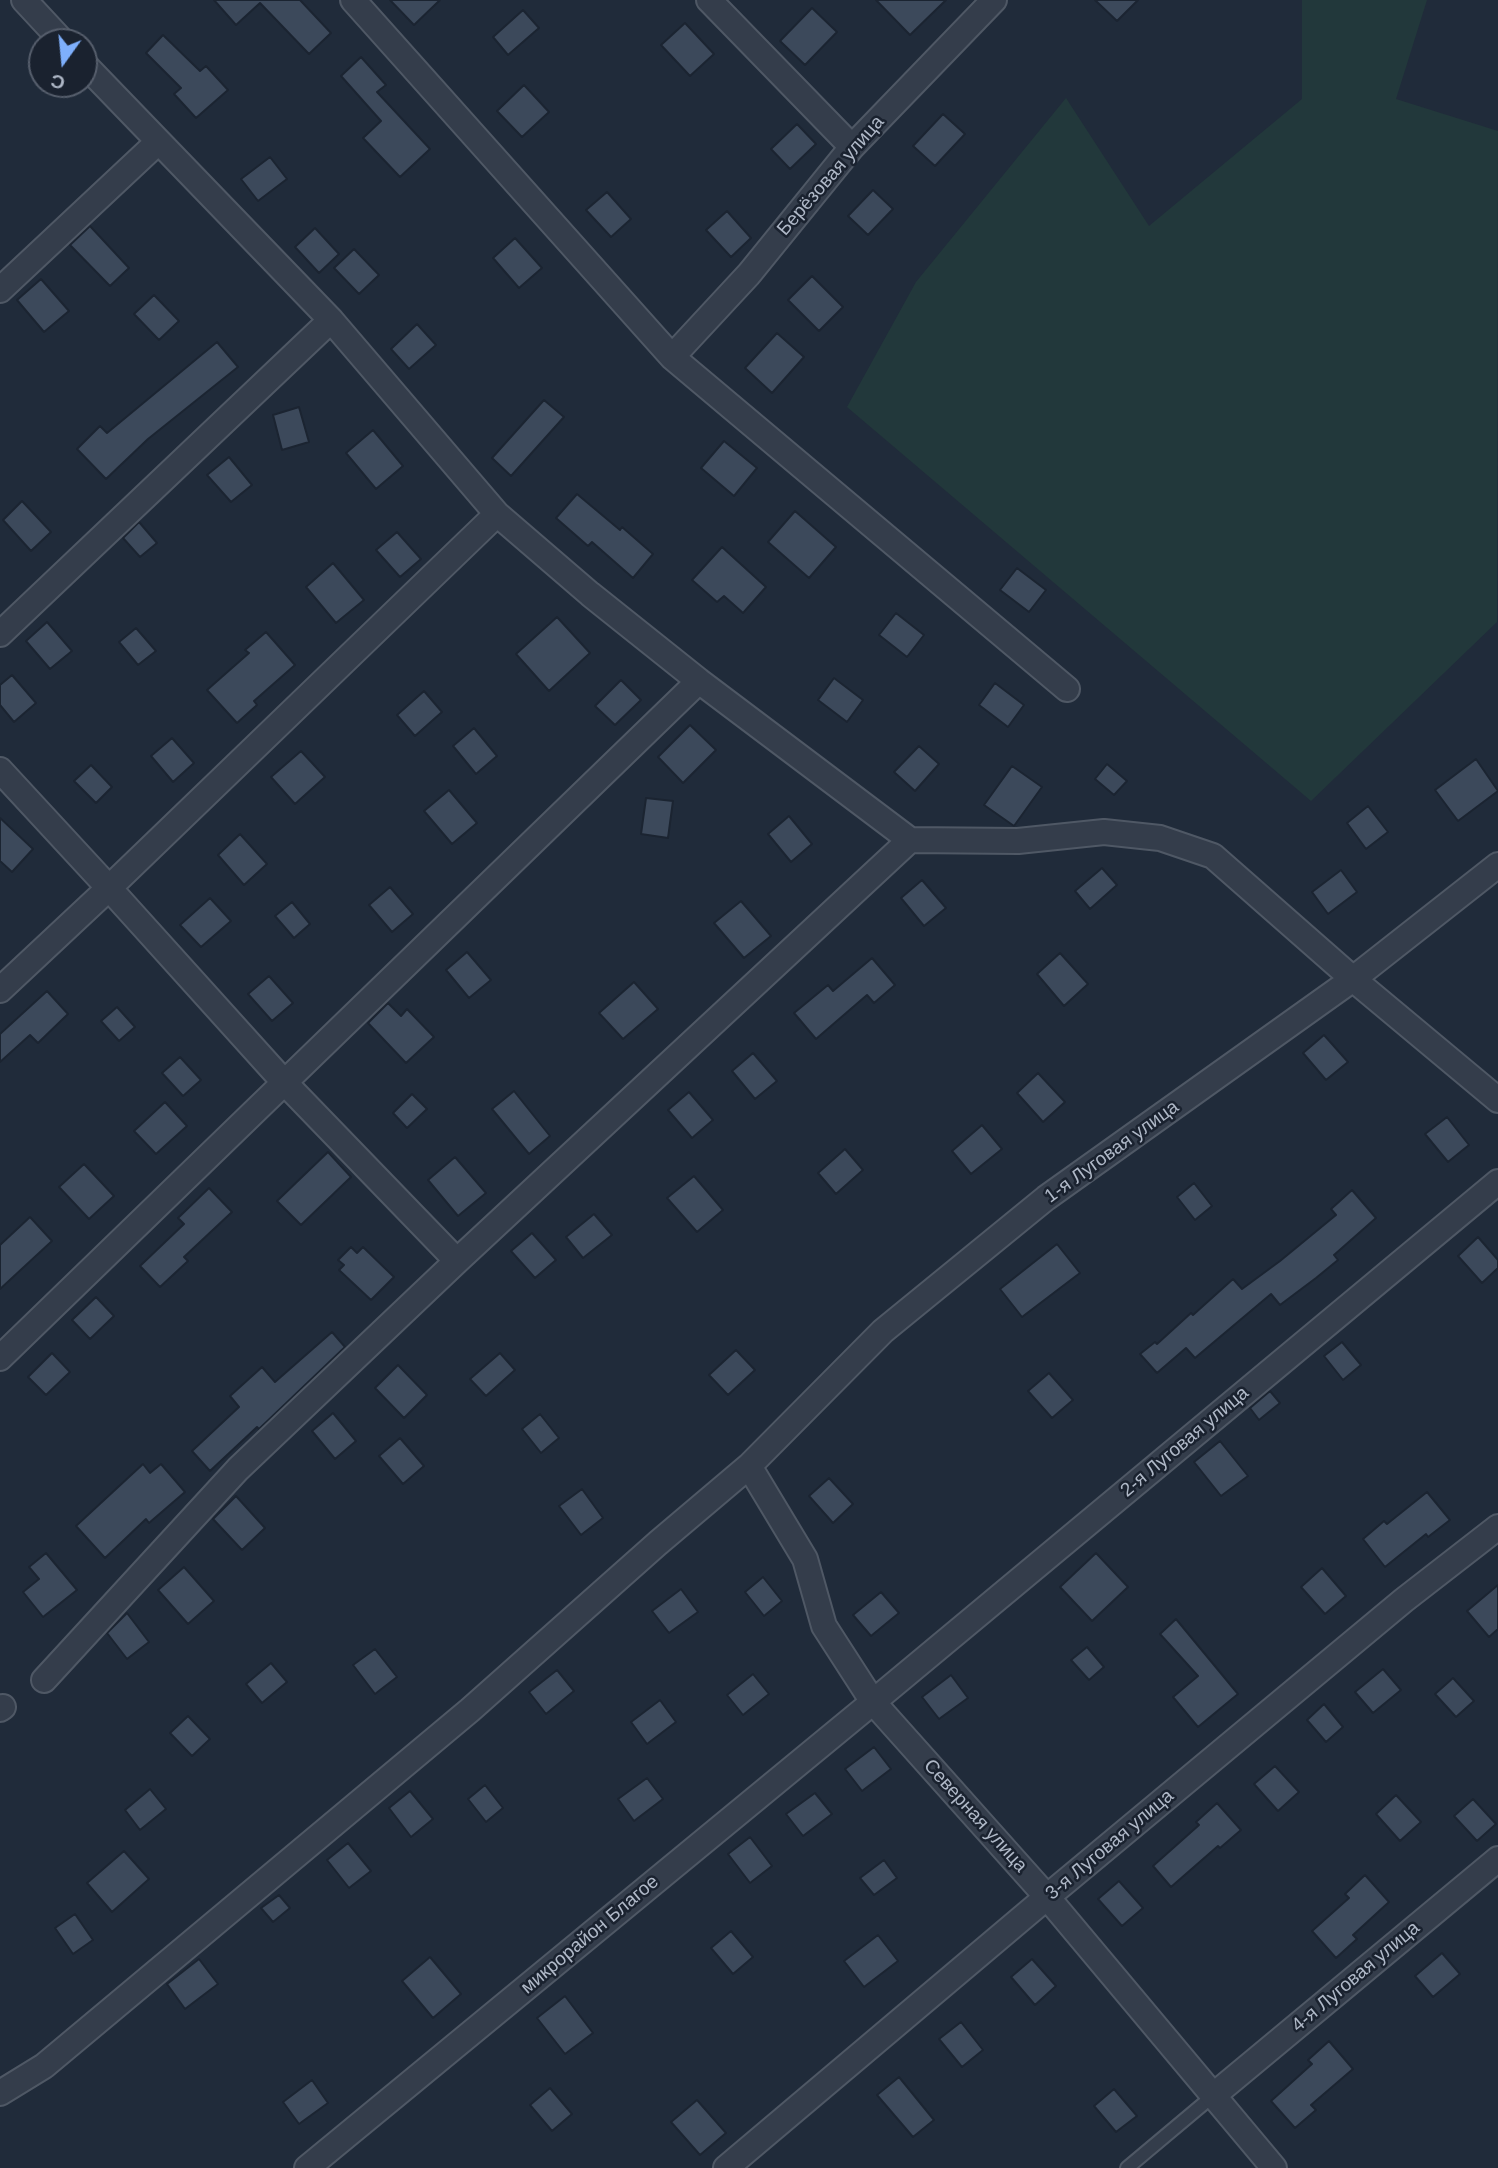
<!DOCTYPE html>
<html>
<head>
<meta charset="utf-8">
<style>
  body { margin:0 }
  #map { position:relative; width:1498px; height:2168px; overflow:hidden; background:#202b3a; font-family:Arial,sans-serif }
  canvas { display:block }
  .north { position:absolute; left:28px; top:28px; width:70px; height:70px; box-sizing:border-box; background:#1a222f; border:2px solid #565e6c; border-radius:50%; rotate:195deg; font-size:19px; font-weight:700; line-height:28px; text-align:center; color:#afb8c7 }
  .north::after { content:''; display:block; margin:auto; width:24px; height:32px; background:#7eaffc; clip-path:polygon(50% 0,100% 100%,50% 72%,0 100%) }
</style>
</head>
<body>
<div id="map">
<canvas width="1498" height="2168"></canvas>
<div class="north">С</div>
</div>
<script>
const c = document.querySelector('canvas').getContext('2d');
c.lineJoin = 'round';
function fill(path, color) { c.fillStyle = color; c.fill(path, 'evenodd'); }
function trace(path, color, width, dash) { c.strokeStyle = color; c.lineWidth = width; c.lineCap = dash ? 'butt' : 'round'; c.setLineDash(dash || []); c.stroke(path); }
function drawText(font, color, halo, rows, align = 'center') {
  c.font = font + ' Arial,sans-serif'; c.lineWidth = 5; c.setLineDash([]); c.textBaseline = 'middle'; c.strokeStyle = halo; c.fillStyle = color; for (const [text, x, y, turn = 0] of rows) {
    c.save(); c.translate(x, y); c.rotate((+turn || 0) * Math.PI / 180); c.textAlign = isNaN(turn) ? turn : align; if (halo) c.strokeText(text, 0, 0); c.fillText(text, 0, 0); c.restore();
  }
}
const green = new Path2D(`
  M1302,0H1427L1396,99L1498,131L1497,622L1311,801L847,407L916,282L1066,98L1149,226L1302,99Z`);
const building = new Path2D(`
  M214,0H300L331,33L309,54L260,3L236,25Z
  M390,0H440L414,25Z
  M876,0H946L910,35Z
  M1095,0H1138L1117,21Z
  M812,8L837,32L805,65L780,41Z
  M523,10L539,28L508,55L493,37Z
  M685,23L714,54L690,76L661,45Z
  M163,35L200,71L206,66L228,90L196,118L174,94L181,88L146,53Z
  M361,57L386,85L377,92L430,149L400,177L363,138L381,121L341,76Z
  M524,85L549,112L522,137L497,111Z
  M943,114L965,134L935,166L913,146Z
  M797,124L816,144L790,169L771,149Z
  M270,157L287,179L258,201L241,179Z
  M873,190L893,209L868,235L848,216Z
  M607,192L631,219L611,237L586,210Z
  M727,211L751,238L731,257L706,230Z
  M90,226L129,268L110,286L70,245Z
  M315,228L339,254L319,273L295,247Z
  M515,238L542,268L519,288L493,258Z
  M354,249L379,275L359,294L334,268Z
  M812,276L843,307L819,331L788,300Z
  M41,279L69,311L44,332L17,300Z
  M154,295L179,321L159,340L134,314Z
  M417,324L436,345L409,369L391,349Z
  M777,333L804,357L772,393L745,368Z
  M217,342L238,367L148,439L106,479L77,449L100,426L107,433Z
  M544,400L564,417L511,476L492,458Z
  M299,407L309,442L282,450L273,415Z
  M373,430L403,466L376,489L346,453Z
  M724,441L757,468L734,496L701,468Z
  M229,457L252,485L231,502L207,475Z
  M577,494L620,530L622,527L653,554L633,578L592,542L588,546L556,518Z
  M22,501L51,532L31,551L3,520Z
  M795,511L836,547L809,578L768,542Z
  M139,522L157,543L140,557L123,538Z
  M397,532L421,559L400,577L376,550Z
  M722,547L766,587L743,613L724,596L717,602L692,580Z
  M333,563L364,600L336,623L306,587Z
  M1017,568L1046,590L1029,612L1000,590Z
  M896,613L924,635L907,657L879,635Z
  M557,617L590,653L549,691L516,654Z
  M47,622L72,651L50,669L26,641Z
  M136,628L156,651L138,665L119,642Z
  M266,632L295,665L254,701L257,705L237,723L207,690L249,653L245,650Z
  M12,675L36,703L14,722L0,705V685Z
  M834,678L863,700L847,722L818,700Z
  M621,680L641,700L615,725L595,706Z
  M995,683L1024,705L1008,727L979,705Z
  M424,691L442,712L415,736L397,715Z
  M690,725L716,750L683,783L658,757Z
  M474,728L497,756L476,774L453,746Z
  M172,738L194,763L173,782L151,756Z
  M919,746L939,764L915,791L894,772Z
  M301,751L325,777L295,804L271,777Z
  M1476,759L1498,791L1458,821L1435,790Z
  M1107,764L1127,781L1114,795L1095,779Z
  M91,765L112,787L96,803L74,781Z
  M1012,766L1042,787L1014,826L984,805Z
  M449,790L477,823L452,844L424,811Z
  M646,798L673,801L668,838L641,834Z
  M1368,806L1388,832L1366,849L1347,823Z
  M789,816L812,844L791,862L768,834Z
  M0,818L33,849L12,872L0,861Z
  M240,834L267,864L244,885L218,855Z
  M1102,868L1117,885L1090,909L1075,891Z
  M1341,870L1357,892L1328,914L1312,892Z
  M922,880L946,908L924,926L901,898Z
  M390,887L413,914L392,932L369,905Z
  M210,898L231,921L201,947L180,925Z
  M741,901L771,936L744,958L714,923Z
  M292,902L310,924L294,938L275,916Z
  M467,952L491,980L469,998L446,970Z
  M1060,953L1088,984L1064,1006L1037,974Z
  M872,958L895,985L874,1003L867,995L816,1039L794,1013L828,985L833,991Z
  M269,976L293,1003L272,1021L248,994Z
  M634,982L658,1009L623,1039L599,1013Z
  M47,991L68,1014L38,1043L30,1035L0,1062V1034Z
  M388,1003L401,1016L407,1009L434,1037L406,1063L368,1023Z
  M117,1007L135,1027L119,1041L101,1021Z
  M1324,1035L1348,1062L1326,1080L1303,1053Z
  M753,1053L777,1081L755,1099L732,1071Z
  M180,1057L201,1080L183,1096L162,1073Z
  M1038,1073L1065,1102L1043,1122L1017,1093Z
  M514,1091L550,1136L529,1154L492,1109Z
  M689,1092L713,1120L692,1138L668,1110Z
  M412,1094L427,1109L407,1128L393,1113Z
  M165,1102L187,1126L156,1154L134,1131Z
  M1447,1117L1469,1145L1448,1162L1425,1134Z
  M982,1125L1002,1149L971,1174L952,1151Z
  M845,1149L863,1170L836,1194L818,1173Z
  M328,1152L351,1177L301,1225L277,1201Z
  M455,1157L486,1193L458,1216L428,1180Z
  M84,1164L114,1196L89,1219L59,1187Z
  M694,1176L723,1210L697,1232L667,1198Z
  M1194,1183L1212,1206L1195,1220L1177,1197Z
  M209,1188L232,1212L184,1257L188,1261L160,1287L140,1266L184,1224L178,1218Z
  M1352,1190L1376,1218L1334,1255L1338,1260L1316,1278L1280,1305L1271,1294L1195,1358L1186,1348L1157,1373L1140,1354L1155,1342L1157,1344L1191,1313L1193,1315L1233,1279L1242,1289L1280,1261L1336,1215L1331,1209Z
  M594,1214L612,1235L583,1258L566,1237Z
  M30,1217L52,1241L0,1289V1245Z
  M532,1233L556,1260L535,1278L511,1251Z
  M1478,1237L1498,1260V1268L1482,1283L1458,1256Z
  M1057,1244L1080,1273L1022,1317L1000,1289Z
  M351,1247L357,1253L363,1247L394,1277L371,1300L339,1270L344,1265L338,1260Z
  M96,1297L114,1316L90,1339L72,1320Z
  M332,1332L345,1347L259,1429L257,1427L210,1471L192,1451L239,1407L230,1396L262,1367L275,1382Z
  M1342,1342L1361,1365L1343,1380L1324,1356Z
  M736,1350L755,1370L728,1395L709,1375Z
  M52,1353L70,1372L46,1395L28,1377Z
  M500,1353L515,1370L486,1396L470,1379Z
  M398,1365L427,1395L404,1418L375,1388Z
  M1049,1373L1073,1400L1052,1418L1028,1391Z
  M1270,1391L1280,1403L1259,1420L1250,1408Z
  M333,1413L356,1441L335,1459L312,1431Z
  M540,1414L559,1438L541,1453L522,1429Z
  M400,1438L424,1466L403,1484L379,1456Z
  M1220,1441L1248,1476L1221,1496L1194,1462Z
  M143,1464L150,1473L161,1464L185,1492L149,1523L146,1519L105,1558L76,1526Z
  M829,1478L853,1504L833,1523L809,1496Z
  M582,1489L603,1518L581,1535L559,1506Z
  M1427,1492L1450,1520L1428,1537L1426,1534L1385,1567L1363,1539L1384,1521L1387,1524Z
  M236,1496L265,1528L242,1550L213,1519Z
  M46,1553L77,1590L43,1617L23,1592L39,1579L29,1567Z
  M1096,1553L1128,1587L1092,1621L1060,1587Z
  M184,1567L214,1601L188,1624L158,1590Z
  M1322,1568L1346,1596L1325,1614L1301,1587Z
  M763,1577L782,1601L764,1616L745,1592Z
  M1498,1585V1629L1489,1637L1467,1611Z
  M681,1589L698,1612L669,1633L652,1611Z
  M881,1592L899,1613L871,1636L853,1615Z
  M127,1613L149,1642L127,1659L107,1633Z
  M1176,1619L1238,1694L1198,1727L1173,1697L1198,1676L1160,1634Z
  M1087,1647L1104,1667L1089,1680L1071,1660Z
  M375,1649L397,1677L375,1694L353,1665Z
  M271,1663L287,1682L262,1703L246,1684Z
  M1383,1669L1401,1690L1373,1713L1355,1692Z
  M557,1670L574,1691L546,1714L529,1692Z
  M753,1674L769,1694L743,1715L727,1695Z
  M951,1675L968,1698L939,1719L922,1697Z
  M1453,1678L1474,1701L1456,1717L1435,1694Z
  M660,1700L676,1722L647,1744L631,1722Z
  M1324,1704L1343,1727L1326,1742L1307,1720Z
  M188,1716L210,1739L192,1756L170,1733Z
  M874,1747L891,1769L862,1791L845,1769Z
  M1275,1766L1299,1792L1278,1811L1254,1784Z
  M647,1778L663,1799L634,1821L618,1799Z
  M485,1785L503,1808L486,1822L468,1799Z
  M150,1789L166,1809L140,1830L125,1810Z
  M410,1791L433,1819L411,1837L389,1808Z
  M815,1793L832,1814L803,1836L786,1814Z
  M1396,1795L1421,1822L1400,1841L1376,1814Z
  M1473,1799L1496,1824L1477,1841L1454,1816Z
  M1217,1803L1241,1830L1220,1848L1218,1846L1171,1887L1153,1866L1199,1825L1196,1822Z
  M750,1837L772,1866L750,1883L728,1854Z
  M348,1843L371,1871L349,1888L327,1860Z
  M124,1851L149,1879L112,1912L87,1883Z
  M884,1860L897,1878L874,1895L860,1878Z
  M1365,1875L1389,1902L1353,1935L1357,1939L1336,1958L1312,1931L1349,1898L1345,1894Z
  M1119,1881L1143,1908L1122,1926L1098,1899Z
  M279,1895L290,1908L273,1922L261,1908Z
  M75,1914L93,1940L73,1954L55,1928Z
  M731,1931L753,1957L733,1974L711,1948Z
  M878,1935L898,1961L864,1987L844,1961Z
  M1442,1953L1460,1974L1433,1997L1415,1976Z
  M430,1957L461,1994L433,2018L402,1981Z
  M199,1959L218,1984L185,2009L167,1984Z
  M1032,1959L1056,1986L1035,2005L1011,1977Z
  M565,1996L593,2033L565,2054L537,2018Z
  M961,2022L983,2050L962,2067L939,2039Z
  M1329,2041L1353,2069L1311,2105L1316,2110L1295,2128L1271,2101L1312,2064L1308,2060Z
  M899,2077L934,2120L913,2137L877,2095Z
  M312,2080L328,2103L299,2124L283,2102Z
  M550,2088L572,2114L552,2131L530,2105Z
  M1114,2089L1137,2116L1116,2132L1094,2106Z
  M697,2100L726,2133L700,2155L671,2122Z`);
const lane = new Path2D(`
  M1127,2168L1214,2095`);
const street = new Path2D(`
  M24,0L63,42
  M353,0L672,357L1067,689
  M709,0L852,147
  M84,64L331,320L497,514L590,594L699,681L910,840L1018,841L1104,832L1160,838L1213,856L1353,979L1498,1100
  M0,290L158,142
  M672,357L749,274L852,147L994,0
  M0,634L331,320
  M0,770L109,888L284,1082L457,1261
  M0,990L109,888L497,514
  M0,1358L699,681
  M749,1466L805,1559L824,1626L873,1702L1047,1897L1274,2168
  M44,1680L238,1469L457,1261L910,840
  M0,1709L3,1707
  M0,2093L44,2066L470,1710L658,1543L749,1466L883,1331L1046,1198L1353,979L1498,865
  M1214,2095L1498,1859
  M307,2168L873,1702L1498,1182
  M726,2168L1047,1897L1404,1600L1498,1527`);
const streetNames = [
  ["Берёзовая улица",831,176,-49],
  ["1-я Луговая улица",1112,1152,-36],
  ["2-я Луговая улица",1185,1442,-40],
  ["Северная улица",975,1816,48],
  ["3-я Луговая улица",1110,1845,-40],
  ["микрорайон Благое",590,1935,-40],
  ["4-я Луговая улица",1356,1977,-40]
];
fill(green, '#22383b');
fill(building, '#3c495b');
trace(building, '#1b2431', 2);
trace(lane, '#4f5865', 16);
trace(street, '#4f5865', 28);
trace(lane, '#343d4b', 12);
trace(street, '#343d4b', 24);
drawText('19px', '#afb8c7', '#1a222f', streetNames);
</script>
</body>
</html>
